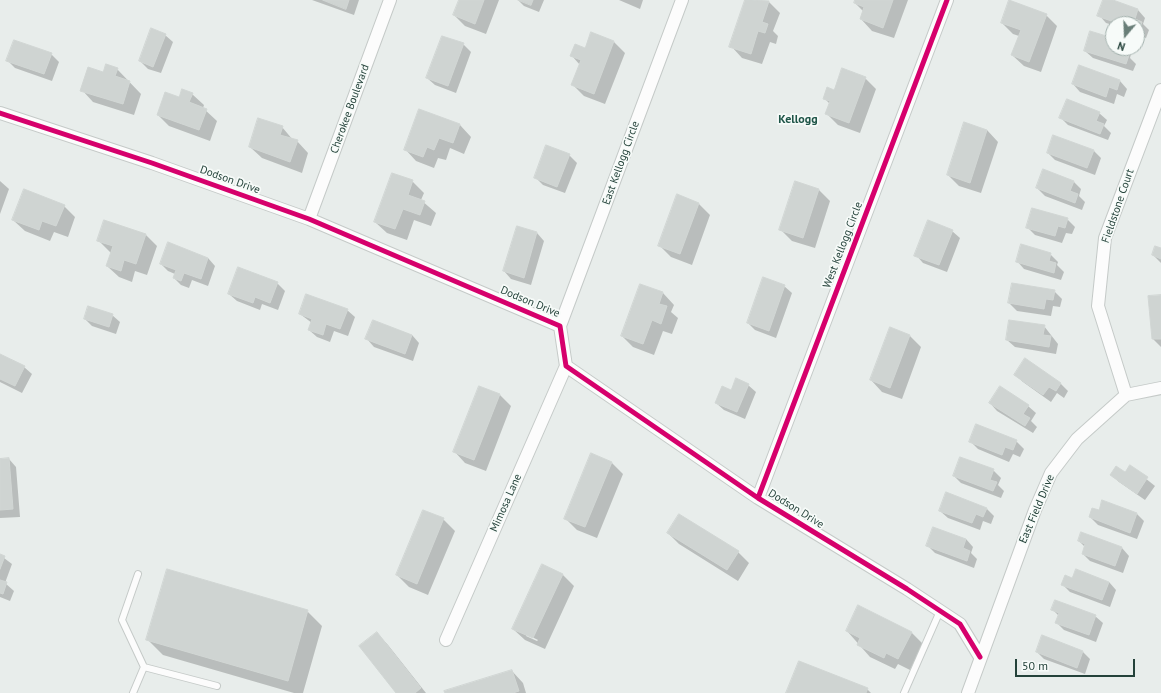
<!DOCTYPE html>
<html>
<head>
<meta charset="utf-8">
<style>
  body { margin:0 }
  #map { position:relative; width:1161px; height:693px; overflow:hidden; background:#e8edeb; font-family:"PT Sans",sans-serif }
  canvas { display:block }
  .north { position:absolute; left:1105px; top:16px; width:40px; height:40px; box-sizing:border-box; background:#f7fbf9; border:1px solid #a3b1ad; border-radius:50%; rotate:199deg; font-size:11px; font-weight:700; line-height:16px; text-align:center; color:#24423a }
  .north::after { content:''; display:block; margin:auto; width:14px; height:18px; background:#697e78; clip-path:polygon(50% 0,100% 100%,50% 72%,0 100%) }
  .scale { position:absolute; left:1015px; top:659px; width:120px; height:18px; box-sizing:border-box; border:2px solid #24423a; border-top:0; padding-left:5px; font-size:12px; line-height:14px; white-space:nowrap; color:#24423a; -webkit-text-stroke:3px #f7fbf9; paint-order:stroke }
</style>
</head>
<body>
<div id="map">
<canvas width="1161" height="693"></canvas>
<div class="north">N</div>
<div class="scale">50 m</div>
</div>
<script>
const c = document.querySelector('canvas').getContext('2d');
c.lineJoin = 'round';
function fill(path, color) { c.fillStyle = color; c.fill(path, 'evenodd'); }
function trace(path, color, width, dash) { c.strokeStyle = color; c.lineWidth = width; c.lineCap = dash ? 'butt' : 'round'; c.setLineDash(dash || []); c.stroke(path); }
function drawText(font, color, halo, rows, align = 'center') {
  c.font = font + ' "PT Sans",sans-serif'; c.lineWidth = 3.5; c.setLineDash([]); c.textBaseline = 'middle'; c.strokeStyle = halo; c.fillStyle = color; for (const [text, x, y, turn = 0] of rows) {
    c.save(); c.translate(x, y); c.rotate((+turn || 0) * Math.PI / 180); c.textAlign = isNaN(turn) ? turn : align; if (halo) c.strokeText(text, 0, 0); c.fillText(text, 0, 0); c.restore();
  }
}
const shadow = new Path2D(`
  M312,0H359L354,15Z
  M460,0H499L486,34L465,26L454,15Z
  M518,0H544L539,12L524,6Z
  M619,0H643L640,9Z
  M746,0L768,1L780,13L773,31L778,36L776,44L770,42L762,64L742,58L731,46Z
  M856,0H908L894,38L872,31L861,19L864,12L855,3Z
  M1105,0H1110L1138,10L1145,18L1143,24L1149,30L1146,38L1137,35V24H1113V25L1106,23L1099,15Z
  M1046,15L1057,26L1041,72L1024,66L1012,55L1019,36L1013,34L1002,23Z
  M165,35L173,42L161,73L148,69L140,61Z
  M1113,39V48H1130L1132,50L1130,58L1136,64L1133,71L1093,58L1085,51Z
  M614,42L625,53L605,104L584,96L573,85L580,65L572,56L586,49Z
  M463,44L471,52L456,93L435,85L427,78Z
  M51,54L59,62L52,81L15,68L7,60Z
  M1080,66L1120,81L1127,89L1124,97L1117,94L1114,104L1080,92L1073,84Z
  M117,69L141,94L134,115L93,102L82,90L104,73Z
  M865,78L876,89L860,133L838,125L826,113L830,104L824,98L834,91Z
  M192,94L204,105L203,108L217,121L210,141L169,126L158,115L180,98Z
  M419,110L460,125L471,137L464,154L450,148L446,160L438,158L434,168L416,161L405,149Z
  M1099,113L1107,120L1104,126L1111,133L1108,140L1068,125L1061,118Z
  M282,127L293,140L297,141L308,153L302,173L262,158L250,147Z
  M987,130L998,142L981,193L959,186L948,175Z
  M1094,151L1101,158L1095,175L1055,160L1048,153Z
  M569,155L577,163L565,193L543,185L535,177Z
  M0,181L9,189L0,214Z
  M412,181L424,193L421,200L436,213L431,226L414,220L407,240L387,233L375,222Z
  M796,182L819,190L830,201L815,248L792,241L780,229Z
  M1074,182L1081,189L1079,196L1085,202L1082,210L1045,196L1037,188Z
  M678,196L699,204L710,215L692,265L671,257L659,245Z
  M64,206L75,217L68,237L54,232L50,241L25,231L13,220Z
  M1067,219L1075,227L1072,234L1066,233L1062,243L1035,235L1027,227Z
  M517,227L537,233L544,241L531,285L511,279L504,271Z
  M952,231L960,238L947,272L923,263L916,255Z
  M145,234L157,246L147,275L135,271L132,282L119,277L107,266L111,253L99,241Z
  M1161,249V263L1153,255Z
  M1050,254L1058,262L1057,265L1064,272L1061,280L1024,269L1017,261Z
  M208,258L215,266L208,286L192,280L189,288L181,285L174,278L175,274L168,271L161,264Z
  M277,283L285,291L278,310L262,304L260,310L237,301L229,294Z
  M784,286L792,293L776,338L755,330L748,323Z
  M1054,291L1062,299L1060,307L1053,306L1051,316L1017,311L1009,303Z
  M663,293L674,305L671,312L678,318L672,334L663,331L654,355L633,347L622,336Z
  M1161,296V347L1153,339Z
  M347,310L355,317L348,336L334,331L330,342L317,337L309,330L312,323L300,314Z
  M112,315L120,322L116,334L92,326L85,319Z
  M373,321L412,335L419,343L413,361L374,347L367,339Z
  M1044,326L1058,344L1056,354L1015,347L1007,340Z
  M890,328L910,336L921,347L902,399L882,392L871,380Z
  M0,355L24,367L32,374L22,393L0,382Z
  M1026,360L1061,384L1068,391L1064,398L1057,393L1051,402L1023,382L1015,375Z
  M748,385L756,392L745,419L724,410L716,403Z
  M500,395L511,406L486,471L465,463L454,451Z
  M990,403L1028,406L1036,413L1031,421L1037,427L1033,433L997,411Z
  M970,441H1016L1024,449L1020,457L1013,454L1009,462L978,449Z
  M9,459L16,467L20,517L0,518V460Z
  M612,463L623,474L597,538L577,530L565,518Z
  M1130,466L1155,486L1145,500L1119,482L1111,475L1125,473Z
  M993,470L1001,478L998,485L1004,491L1001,498L961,483L954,476Z
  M987,509L994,516L991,524L983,521L980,530L948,518L940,511Z
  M1099,512L1137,514L1144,521L1137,539L1098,525L1090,517Z
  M443,519L455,531L428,595L409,587L397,575Z
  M668,533L738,552L749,563L738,581L679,544Z
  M1082,534L1122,548L1129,556L1123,573L1090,561L1083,554L1085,547L1079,541Z
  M966,539L973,547L971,553L977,559L974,568L935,553L927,545Z
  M0,555L12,564L5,583L14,591L10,601L0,597Z
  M562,574L574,586L545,649L525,640L513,629ZM526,634L538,640L537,641L526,636Z
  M1073,579L1109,582L1116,590L1110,607L1070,592L1063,585Z
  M1053,610L1095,616L1103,623L1096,642L1064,630L1057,623L1059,616Z
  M307,611L322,626L303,693H294L163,655L148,640Z
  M847,631L911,632L923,644L910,670L898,664L895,669L870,657Z
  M377,633L388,645L426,693H398Z
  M1037,652H1083L1090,659L1085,674L1044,659Z
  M512,671L523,683L526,693H446Z
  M867,689L871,693H787Z`);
const building = new Path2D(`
  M323,0H349L346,9Z
  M459,0H484L475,24L453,15Z
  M518,0H533L531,5Z
  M745,0L769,1L762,22L768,24L765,33L758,31L751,54L729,47Z
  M855,0H893L883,28L860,19L864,7L854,3Z
  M1009,0L1047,14L1029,62L1011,55L1021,30L1001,23Z
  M1103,0H1113L1138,9L1135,19L1142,22L1139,31H1137V24H1120L1097,16Z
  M151,28L166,34L153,67L139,61Z
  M1090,31L1113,38V48H1123L1122,53L1129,55L1126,64L1084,51Z
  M591,32L614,41L594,94L571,85L581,60L570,56L575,44L585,48Z
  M442,36L464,43L448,86L426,78Z
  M14,40L52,53L44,74L6,61Z
  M106,64L118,68L115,76L130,81L123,104L80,91L88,67L103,72Z
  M1079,65L1120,80L1117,90L1109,87L1106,97L1072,84Z
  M842,68L866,77L849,123L825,114L830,101L823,99L827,87L834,90Z
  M182,89L193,93L189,102L207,109L199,130L157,115L165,92L179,97Z
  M1067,99L1100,112L1096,121L1104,124L1100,134L1059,118Z
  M419,109L460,124L453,143L439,138L434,150L427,147L423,157L404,150Z
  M258,118L283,126L280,135L298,140L290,162L249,147Z
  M964,122L987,130L970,183L947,175Z
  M1053,135L1094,150L1087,168L1047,153Z
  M546,145L570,154L557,187L534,178Z
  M1043,169L1074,181L1070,191L1078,194L1075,203L1036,188Z
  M392,173L413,180L408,195L425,201L420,215L403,209L395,229L374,222Z
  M795,181L819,189L803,238L779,230Z
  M24,189L65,205L56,226L42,221L39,230L12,220Z
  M677,194L699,203L680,254L658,246Z
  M1032,208L1068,218L1065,228L1058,226L1055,236L1026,228Z
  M104,220L146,234L136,264L124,260L121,271L106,266L113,246L97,241Z
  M928,220L953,230L939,265L914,256Z
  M517,226L537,232L524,278L503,271Z
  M168,242L208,258L201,279L184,273L181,281L173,278L176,270L160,264Z
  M1021,244L1051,253L1049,261L1056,263L1054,273L1016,262Z
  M1155,246L1161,248V259L1152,255Z
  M238,267L278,282L270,303L255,297L253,303L228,294Z
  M763,277L785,285L769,331L747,323Z
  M1012,283L1055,290L1053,300L1046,299L1044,309L1008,303Z
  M640,284L663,292L659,304L667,306L661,324L652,320L643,344L621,336Z
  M306,294L348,309L340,329L326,324L323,335L308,330L312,319L299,314Z
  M1161,295V339H1152L1148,296Z
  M88,306L113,314L109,327L84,319Z
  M373,320L412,335L405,354L365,339Z
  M1009,320L1045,325L1043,335L1051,336L1049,347L1006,340Z
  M890,327L910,335L890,388L870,380Z
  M0,354L25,366L15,386L0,379Z
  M1025,358L1061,383L1056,391L1049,387L1043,395L1014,375Z
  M736,378L749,384L737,412L715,403L722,386L731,390Z
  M479,386L500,394L474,460L453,452Z
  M1000,386L1029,405L1023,414L1030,418L1025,426L989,403Z
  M976,424L1017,440L1013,450L1005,447L1002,455L969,442Z
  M591,453L612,462L585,527L564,519Z
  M960,457L994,469L990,480L997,482L993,491L953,476Z
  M9,458L13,509L0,510V459Z
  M1130,465L1148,477L1137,494L1110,475L1116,466L1125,472Z
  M946,492L987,508L983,517L976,514L972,523L939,511Z
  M1102,500L1137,513L1130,533L1089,517L1092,508L1099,510Z
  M423,510L444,518L417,584L396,575Z
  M679,514L739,551L727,570L667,533Z
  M933,527L966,539L963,548L970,551L967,561L926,546Z
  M1081,532L1122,547L1115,566L1082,554L1085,544L1078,541Z
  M0,554L5,556L0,569Z
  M542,564L563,574L533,638L512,629Z
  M167,569L308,610L288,681L146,640Z
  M1076,569L1109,582L1102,600L1061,585L1065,575L1072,578Z
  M0,580L7,582L3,594L0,593Z
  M1055,600L1096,615L1089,635L1055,623L1059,613L1051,610Z
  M858,605L912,632L898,659L886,653L884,658L857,645L860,638L846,631Z
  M377,632L421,688L415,693H396L359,646Z
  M1042,635L1083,651L1077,668L1036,652Z
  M799,661L868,688L866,693H786Z
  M512,670L519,691L513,693H445L444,691Z`);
const service = new Path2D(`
  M144,667L217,686
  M133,693L144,667L122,620L138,574
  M904,693L940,611`);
const minor = new Path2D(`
  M0,113L152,163L309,219L560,326L566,366L758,498L907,589L960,624L980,657
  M309,219L390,0
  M560,326L682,0
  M1126,395L1098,306L1105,238L1161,90
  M758,498L947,0
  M446,640L566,366
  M968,693L1035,510L1051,473L1077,439L1126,395L1161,388`);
const cycleway = new Path2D(`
  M0,113L152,163L309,219L560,326L566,366L758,498L907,589L960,624L980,657
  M758,498L947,0`);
const streetNames = [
  ["Cherokee Boulevard",350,109,-70],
  ["East Kellogg Circle",621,163,-70],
  ["Dodson Drive",230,180,20],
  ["Fieldstone Court",1118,206,-71],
  ["West Kellogg Circle",843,245,-69],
  ["Dodson Drive",530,302,23],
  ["Mimosa Lane",506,503,-66],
  ["Dodson Drive",796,509,32],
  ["East Field Drive",1037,509,-67]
];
const neighbourhoodNames = [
  ["Kellogg",798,120]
];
fill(shadow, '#0003');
fill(building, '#cfd4d2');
trace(building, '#d1d6d4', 1);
trace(service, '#c5cac8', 8);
trace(minor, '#c5cac8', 14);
trace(service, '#fcfcfc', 6);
trace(minor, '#fcfcfc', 12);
trace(cycleway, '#d6006c', 5);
drawText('11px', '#24423a', '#f7fbf9', streetNames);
drawText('bold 12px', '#1f5548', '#f7fbf9', neighbourhoodNames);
</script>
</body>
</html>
